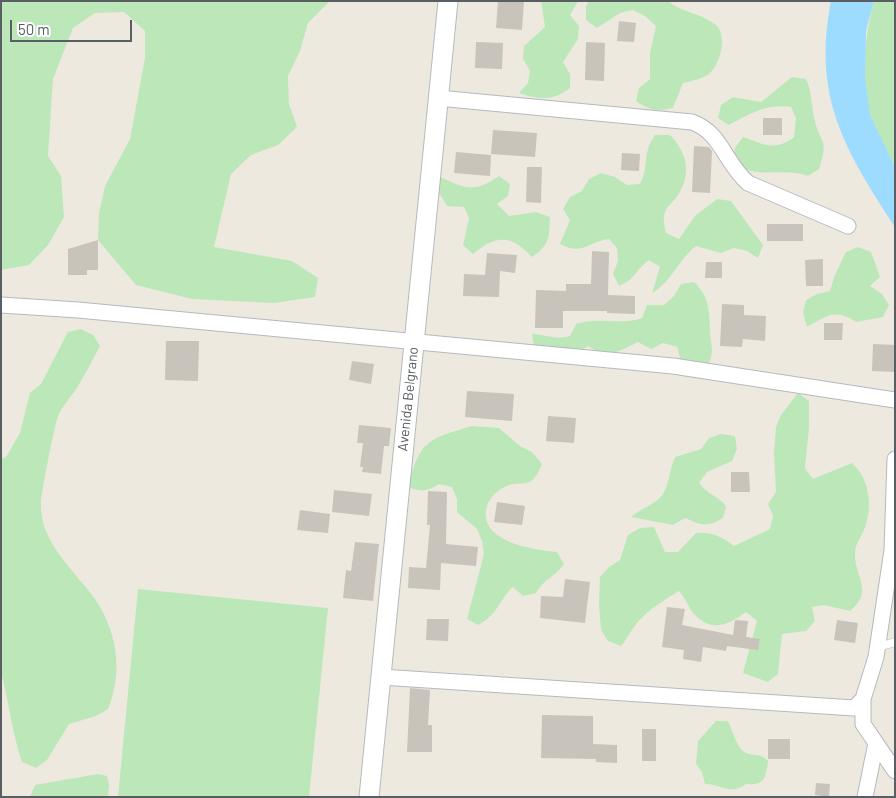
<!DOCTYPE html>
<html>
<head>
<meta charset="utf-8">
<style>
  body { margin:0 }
  #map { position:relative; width:896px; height:798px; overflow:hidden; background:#eee9df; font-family:Barlow,sans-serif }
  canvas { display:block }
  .frame { position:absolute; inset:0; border:2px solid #585e62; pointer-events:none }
  .scale { position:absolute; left:10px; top:20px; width:122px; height:22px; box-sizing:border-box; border:2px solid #585e62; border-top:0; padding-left:6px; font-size:15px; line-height:18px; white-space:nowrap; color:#585e62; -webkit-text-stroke:4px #fff; paint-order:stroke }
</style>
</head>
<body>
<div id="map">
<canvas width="896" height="798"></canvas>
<div class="frame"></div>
<div class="scale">50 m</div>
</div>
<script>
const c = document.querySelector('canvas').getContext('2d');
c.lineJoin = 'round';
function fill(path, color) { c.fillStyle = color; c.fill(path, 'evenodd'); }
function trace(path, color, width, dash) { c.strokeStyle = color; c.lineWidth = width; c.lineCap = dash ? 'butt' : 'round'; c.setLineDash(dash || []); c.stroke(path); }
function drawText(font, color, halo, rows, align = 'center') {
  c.font = font + ' Barlow,sans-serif'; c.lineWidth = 4; c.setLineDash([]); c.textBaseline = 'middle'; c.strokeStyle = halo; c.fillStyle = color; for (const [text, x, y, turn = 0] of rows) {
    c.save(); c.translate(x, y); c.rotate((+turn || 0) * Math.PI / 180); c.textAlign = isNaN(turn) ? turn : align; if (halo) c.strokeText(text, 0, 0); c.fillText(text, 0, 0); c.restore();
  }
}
const green = new Path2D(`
  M1,1H330L308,23L300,51L288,76L289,104L297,127L278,145L251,155L231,174L214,247L292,261L318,278L315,297L274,303L192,299L136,285L98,240L99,213L105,186L130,139L145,58V31L124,12L95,13L73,28L53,79L48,156L61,176L64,217L48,245L29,265L1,270Z
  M541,1H578L570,15L579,26L578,39L563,62L570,74V88C554,101 538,100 519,93L528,83L530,71L523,59L524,46L545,27Z
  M589,1H668C682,13 702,13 716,25C728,36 720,65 709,74C702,79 692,81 683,83L673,108C657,112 649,110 636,101L639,88L650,79V53L656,26L645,16L633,10L620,13L597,28L586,20V6Z
  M874,1H895V167C886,150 875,133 870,115C859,79 865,37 874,1Z
  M792,77L806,79C812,92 811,103 814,117C819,143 830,138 819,169L808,176C781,166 754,182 733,160L735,148L743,137C763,144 775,152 794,137L796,118L791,107C767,103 749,114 729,125L718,118L721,105L733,97L761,102Z
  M655,135H670C687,152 692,173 678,195C673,203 665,206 664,217C663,222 665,228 666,233L679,239L695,216L717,199L731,201L763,245L758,258L747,251L734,248L721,253L696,246C679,259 669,285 652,293L660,267L649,260C635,270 636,279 619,286L613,274L618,261L617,248L609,239C587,242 583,256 560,244L570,220L563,209L570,197L582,191L589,179L601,173L615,177L627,185L640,184C650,165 641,155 655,135Z
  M438,176C465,188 473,194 499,176L510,184L508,196L497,204L509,216L536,212L550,217C549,237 550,245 532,257C512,235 496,234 473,254L463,245L469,218L464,207L447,206L434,185Z
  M858,247L871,252L880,277L870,286L882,294L889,305L883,317L856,322C835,308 827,316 807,327L803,313L806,300L817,294L830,291L834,277L846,252Z
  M694,282C709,296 709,309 710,329C710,346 716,350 707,367L681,361L677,347L663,343L651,349L638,342C618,352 608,359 588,346L575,353L534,347L532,334C547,335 556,340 570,336L576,324C597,316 619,326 642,318L647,305H664L674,296L681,284Z
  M81,329L93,335L100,346C93,359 86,373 78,386C72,396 64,404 59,414C55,422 41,494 41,504C40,541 71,567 92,595C117,628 124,671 108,709L96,716L69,724L47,760L36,768L22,762C12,733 9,702 1,672V459L6,457L20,433L30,393L41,384L68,332Z
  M798,393L809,401V428L805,468L813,479L852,463C869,478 873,505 865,527C863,535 855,544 855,552C854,578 875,590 850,611L824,605L812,607L815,621L806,631L782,634L778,674L768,682L743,673L757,621L746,612C728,625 712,633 694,614C689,609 686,598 679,591C664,600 649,609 637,623C631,630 628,638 621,646L608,641L601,630L599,604L600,577L609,567L620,560L628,535L640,528L654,527L665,552H678L696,533C712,532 721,536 734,546L770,529L773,516L768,504L776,492L774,454L776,427L781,415Z
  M472,426L499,428L520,446L532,452L542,464C530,495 521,476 501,489C494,493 487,502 486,510C481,542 534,550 557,552L564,564C554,578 545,578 536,593L523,596L513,587C498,601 498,615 478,625L467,619L484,554L482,541L477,529L457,512V499L452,487L439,484C427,492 421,492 408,487C420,440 428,439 472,426Z
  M721,434L735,436L737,449L732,461L707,472L699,483C708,495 717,495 726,506L723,518C707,528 701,525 685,518L673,525L631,517C640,509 658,503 663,494C669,485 670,468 675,457L701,449L709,438Z
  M138,589L328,608L309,797H118Z
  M716,721H728C732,729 736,745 743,751C750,757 761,752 768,761C766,777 765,786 746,784C729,796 722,784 705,784L702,772L696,764L698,741Z
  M98,774L107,776L109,784L108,797H30L35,785Z`);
const water = new Path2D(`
  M831,1H874L866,31L865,78L870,115L895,167V227C845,150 812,97 831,1Z`);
const building = new Path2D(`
  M498,1H524L522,30L496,28Z
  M619,21L636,23L634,42L617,41Z
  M476,42L503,43L502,69L475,68Z
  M586,42L605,43L604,81L585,80Z
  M763,118H782V135H763Z
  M493,130L537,133L535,157L491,154Z
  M694,146L709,147L712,151L710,193L692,192Z
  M456,152L491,155L490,176L454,173Z
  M622,153L640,154L639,171L621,170Z
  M527,167H542L541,203L526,202Z
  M767,224H803V241H767Z
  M98,240V270H87V275H68V249Z
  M592,251L609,252L608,295L635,296V314L607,313V311H563V328H535L536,290L566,291V284H591Z
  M487,253L517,255L515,273L500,271L499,297L463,296L464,274L485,275Z
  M823,259V286H806L805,260Z
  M706,262H722V278H705Z
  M722,304L744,305V315L766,316L765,341L743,339L742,347L720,346Z
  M824,323H843L842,340H824Z
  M166,341H199L198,381L165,380Z
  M873,344L895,345V372L872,371Z
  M352,361L374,364L371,384L349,380Z
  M467,391L514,394L512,421L465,417Z
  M548,416L576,418L574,443L546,441Z
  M359,425L391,428L389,446H384L381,474L362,472L363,467H360L363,443H357Z
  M731,472H749L750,492H731Z
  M334,490L372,494L369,516L332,512Z
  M428,491L447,492L446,544L478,547L476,566L441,563L440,590L408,588L409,567L426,568L430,525H427Z
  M497,502L525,506L522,525L494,522Z
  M300,510L330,514L328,533L297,530Z
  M355,542L379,544L373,601L343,598L346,570L351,571Z
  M565,579L590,582L585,623L540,618L541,596L563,597Z
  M667,607L685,609L682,625L733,635L735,620L748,621L746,637L760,639L758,650L727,646L726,651L703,647L701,662L683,659L684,650L662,647Z
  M427,619H449L448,641L426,640Z
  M837,620L858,623L855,643L834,640Z
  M410,688L430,690L428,725H432V752H407Z
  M542,715L593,716V744L617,745V763L596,762V759L541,758Z
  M642,729H656V761H642Z
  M768,739H790V759H768Z
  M816,783L830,784L829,797L815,795Z`);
const service = new Path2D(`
  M878,647L895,642`);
const minor = new Path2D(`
  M438,98L692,122C722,133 724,162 748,183L848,226
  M1,305L78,310L673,366L895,400
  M381,677L854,708L863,699L876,657L892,550L895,459
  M863,699V724L895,771
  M865,797L876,743`);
const tertiary = new Path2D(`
  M369,797L448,1`);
const streetNames = [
  ["Avenida Belgrano",408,399,-84]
];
fill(green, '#bce8b9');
fill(water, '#9edcff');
fill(building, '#c8c4bc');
trace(service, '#b5b9be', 9);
trace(minor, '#b5b9be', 17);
trace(tertiary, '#b5b9be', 21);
trace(service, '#fff', 8);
trace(minor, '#fff', 15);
trace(tertiary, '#fff', 19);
drawText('14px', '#585e62', '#fff', streetNames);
</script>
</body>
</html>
